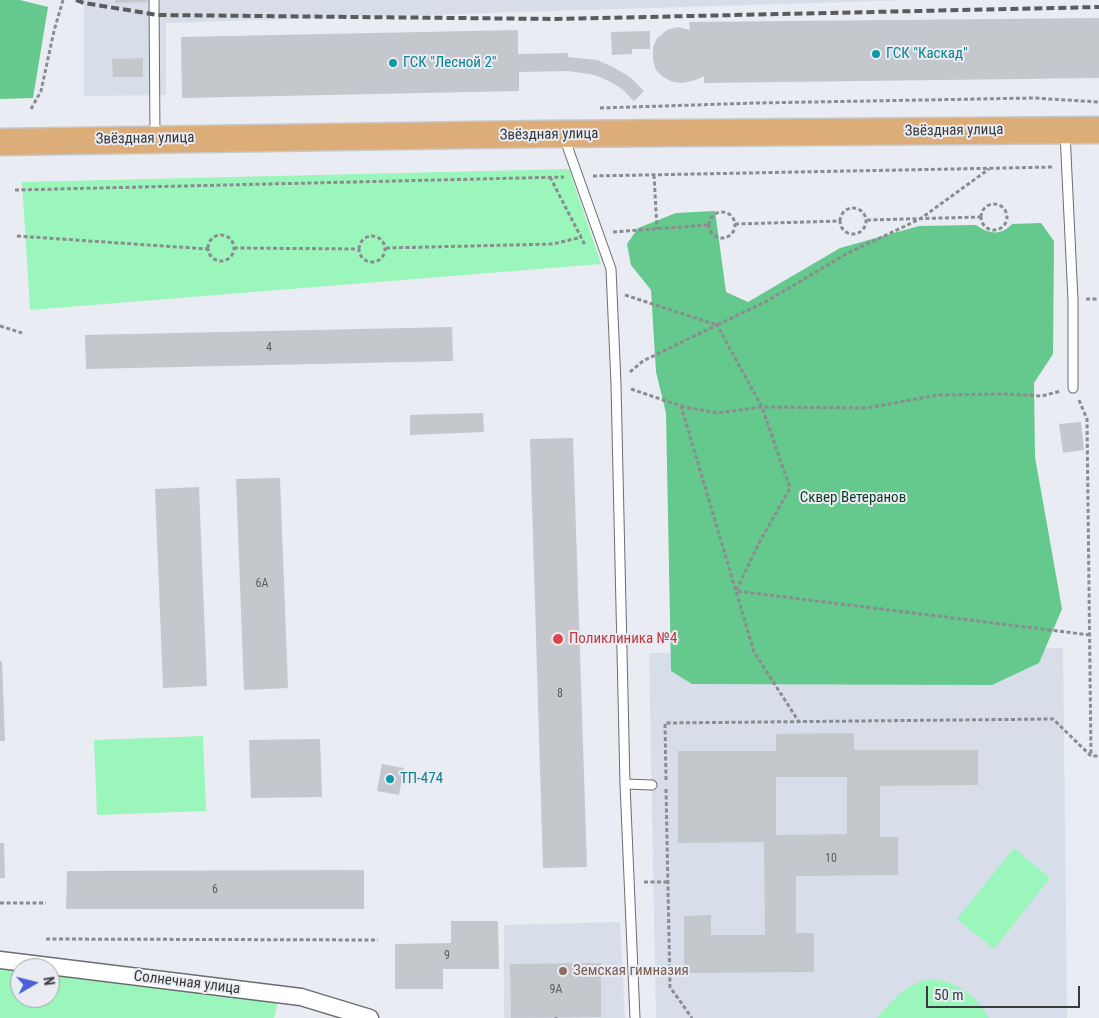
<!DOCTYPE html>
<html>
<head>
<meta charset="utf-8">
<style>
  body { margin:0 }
  #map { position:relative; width:1099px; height:1018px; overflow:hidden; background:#e9ecf2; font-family:"Roboto Condensed",sans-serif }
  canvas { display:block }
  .north { position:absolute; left:10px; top:958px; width:50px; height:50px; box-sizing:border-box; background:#e9ecf2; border:1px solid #a3a5a9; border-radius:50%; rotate:82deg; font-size:14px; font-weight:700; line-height:20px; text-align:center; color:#393a3c }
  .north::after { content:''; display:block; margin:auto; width:18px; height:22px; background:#4a60d4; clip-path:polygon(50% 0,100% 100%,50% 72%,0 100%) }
  .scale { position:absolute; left:926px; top:986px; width:154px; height:22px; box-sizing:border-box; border:2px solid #393a3c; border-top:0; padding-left:6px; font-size:15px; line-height:18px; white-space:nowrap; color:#393a3c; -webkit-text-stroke:4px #e9ecf2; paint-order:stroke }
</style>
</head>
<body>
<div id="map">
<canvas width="1099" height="1018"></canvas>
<div class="north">N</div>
<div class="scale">50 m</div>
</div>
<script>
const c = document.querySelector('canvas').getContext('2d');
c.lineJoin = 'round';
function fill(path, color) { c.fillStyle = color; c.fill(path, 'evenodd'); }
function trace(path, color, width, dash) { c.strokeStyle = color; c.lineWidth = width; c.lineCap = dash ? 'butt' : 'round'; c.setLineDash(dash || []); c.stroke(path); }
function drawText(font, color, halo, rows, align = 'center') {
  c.font = font + ' "Roboto Condensed",sans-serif'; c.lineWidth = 4; c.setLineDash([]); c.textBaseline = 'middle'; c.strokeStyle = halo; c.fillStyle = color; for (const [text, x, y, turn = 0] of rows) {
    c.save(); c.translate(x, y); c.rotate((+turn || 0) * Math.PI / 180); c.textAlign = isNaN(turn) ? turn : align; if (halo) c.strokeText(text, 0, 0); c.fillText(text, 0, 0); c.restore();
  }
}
const built = new Path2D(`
  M84,0H910L166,23V95L84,96Z
  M1063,648L1067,1018H656L649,653Z
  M620,922L625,1018H504V925Z`);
const green = new Path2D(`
  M569,169L601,264L30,310L22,182Z
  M203,736L206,811L97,815L94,740Z
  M1014,848L1050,878L994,949L957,919Z
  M0,968L20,970V998H50V974L278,1001L274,1018H0Z
  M931,979C955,981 978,996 989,1018H877C894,999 905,984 931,979Z`);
const forest = new Path2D(`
  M0,0H20L48,7L33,98L0,99Z
  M715,211L726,292L748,302L840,248L919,226L976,225C988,234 1001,236 1012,224L1041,223L1054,241L1053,354L1034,383L1035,457L1062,609L1039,663L992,685L692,684L671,671L666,413L656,372L651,290L631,265L627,244L638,228L676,213Z`);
const building = new Path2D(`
  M115,0H147V2L115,3Z
  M1099,18V78L704,83V76L696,80L683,83L673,82L663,77L656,70L653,60V47L657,38L667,30L678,27L690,30L689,22Z
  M518,30V54L568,53V57L597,60L613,67L630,77L644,91L634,101L622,89L609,81L595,75L568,71L519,72V91L182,98L181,37Z
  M650,31V49H632V54L612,55L611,32Z
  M143,58V77H113L112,59Z
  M452,327L453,361L86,369L85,335Z
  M483,413L484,432L410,435V415Z
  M1081,422L1084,450L1063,453L1059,424Z
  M573,438L587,867L543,868L530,439Z
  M280,478L288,688L244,690L236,479Z
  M199,487L207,686L163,688L155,489Z
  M0,661H2L5,741H0Z
  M854,733V750H978V785L880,786V837H898V875L796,876V933H814V972L684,973V916L711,915V935H765L764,842L678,843V751H776V734ZM776,777H847V834L776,835Z
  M320,739L322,797L251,798L249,740Z
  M382,764L404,768L399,795L377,791Z
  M0,843H4L5,878H0Z
  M364,870V909H66L67,871Z
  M451,921H498L499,969H443V989H395V944L451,943Z
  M601,963V1017L511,1018L510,964Z`);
const path = new Path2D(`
  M600,108L756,103L1034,98L1099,102
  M31,109L41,91L54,31L63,0
  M654,175L657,229
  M593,176L1054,167
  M550,177L585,245
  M15,190L564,177
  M981 217a13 13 0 1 1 26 0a13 13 0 1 1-26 0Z
  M840 221a13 13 0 1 1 26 0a13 13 0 1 1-26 0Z
  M709 225a13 13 0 1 1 26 0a13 13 0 1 1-26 0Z
  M867,220L981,217
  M735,224L840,221
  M613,232L708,225
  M208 248a13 13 0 1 1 26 0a13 13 0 1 1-26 0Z
  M17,236L207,249
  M359 249a13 13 0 1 1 26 0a13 13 0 1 1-26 0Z
  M234,248L359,249
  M386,248L553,244L582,237
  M625,295L717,325L767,301L848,253L920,219L989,169
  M1086,299H1099
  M0,326L22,333
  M630,372L643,361L717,325L762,407L790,488L759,543L736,591L1090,635
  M631,389L681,406L754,652L799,722
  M1079,400L1087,419L1091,756
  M681,406L717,413L762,407L866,408L939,395L1005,394L1042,396L1061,391
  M666,780L665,723L1053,719L1091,756H1099
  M666,789L670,987L692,1018
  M644,882H668
  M0,903H46
  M46,939L378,940
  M556,1017V1018`);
const lane = new Path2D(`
  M154,0L155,137
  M1065,133L1073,300V388
  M564,137L611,269L616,384L625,784L635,1018
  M625,784L652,785`);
const street = new Path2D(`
  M0,960L301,997L370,1018`);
const primary = new Path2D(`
  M0,142L541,134L1099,130`);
const rail = new Path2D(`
  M76,0L84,3L158,15L555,19L1099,7`);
const markers = [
  [876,54,5,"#0f9aa8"],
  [393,63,5,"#0f9aa8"],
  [558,639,6,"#e0444e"],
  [390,779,5,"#0f9aa8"],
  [563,971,5,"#8d6e63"]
];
const numberNames = [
  ["4",269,348],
  ["6А",262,584],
  ["8",560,694],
  ["10",831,859],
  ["6",215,890],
  ["9",447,956],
  ["9А",556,990]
];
const cultureNames = [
  ["ГСК \"Каскад\"",886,54],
  ["ГСК \"Лесной 2\"",403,63],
  ["ТП-474",400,779]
];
const streetNames = [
  ["Звёздная улица",954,131,-1],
  ["Звёздная улица",549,135,-1],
  ["Звёздная улица",145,139,-1],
  ["Солнечная улица",187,983,7]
];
const parkNames = [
  ["Сквер Ветеранов",853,498]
];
const healthNames = [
  ["Поликлиника №4",569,639]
];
const educationNames = [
  ["Земская гимназия",573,971]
];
fill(built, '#d7deea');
fill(green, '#9bf6bc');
fill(forest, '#65c88d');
fill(building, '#c4c7cc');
trace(lane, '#6a6d72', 11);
trace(street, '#6a6d72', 19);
trace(primary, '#c8c8c8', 29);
trace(path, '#8a8c90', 3, [4, 2.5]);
trace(lane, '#fff', 9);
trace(street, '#fff', 16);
trace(primary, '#dcad78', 26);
trace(rail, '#595b5d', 4, [8, 4]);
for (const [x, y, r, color] of markers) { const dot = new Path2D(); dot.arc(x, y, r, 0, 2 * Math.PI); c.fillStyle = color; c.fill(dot); trace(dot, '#e9ecf2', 2); }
drawText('12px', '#5c5d60', null, numberNames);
drawText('15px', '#0d838f', '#e9ecf2', cultureNames, 'left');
drawText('15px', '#393a3c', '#e9ecf2', streetNames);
drawText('15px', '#0f3a22', '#e9ecf2', parkNames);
drawText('15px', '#be3a42', '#e9ecf2', healthNames, 'left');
drawText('15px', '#785e54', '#e9ecf2', educationNames, 'left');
</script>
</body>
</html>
